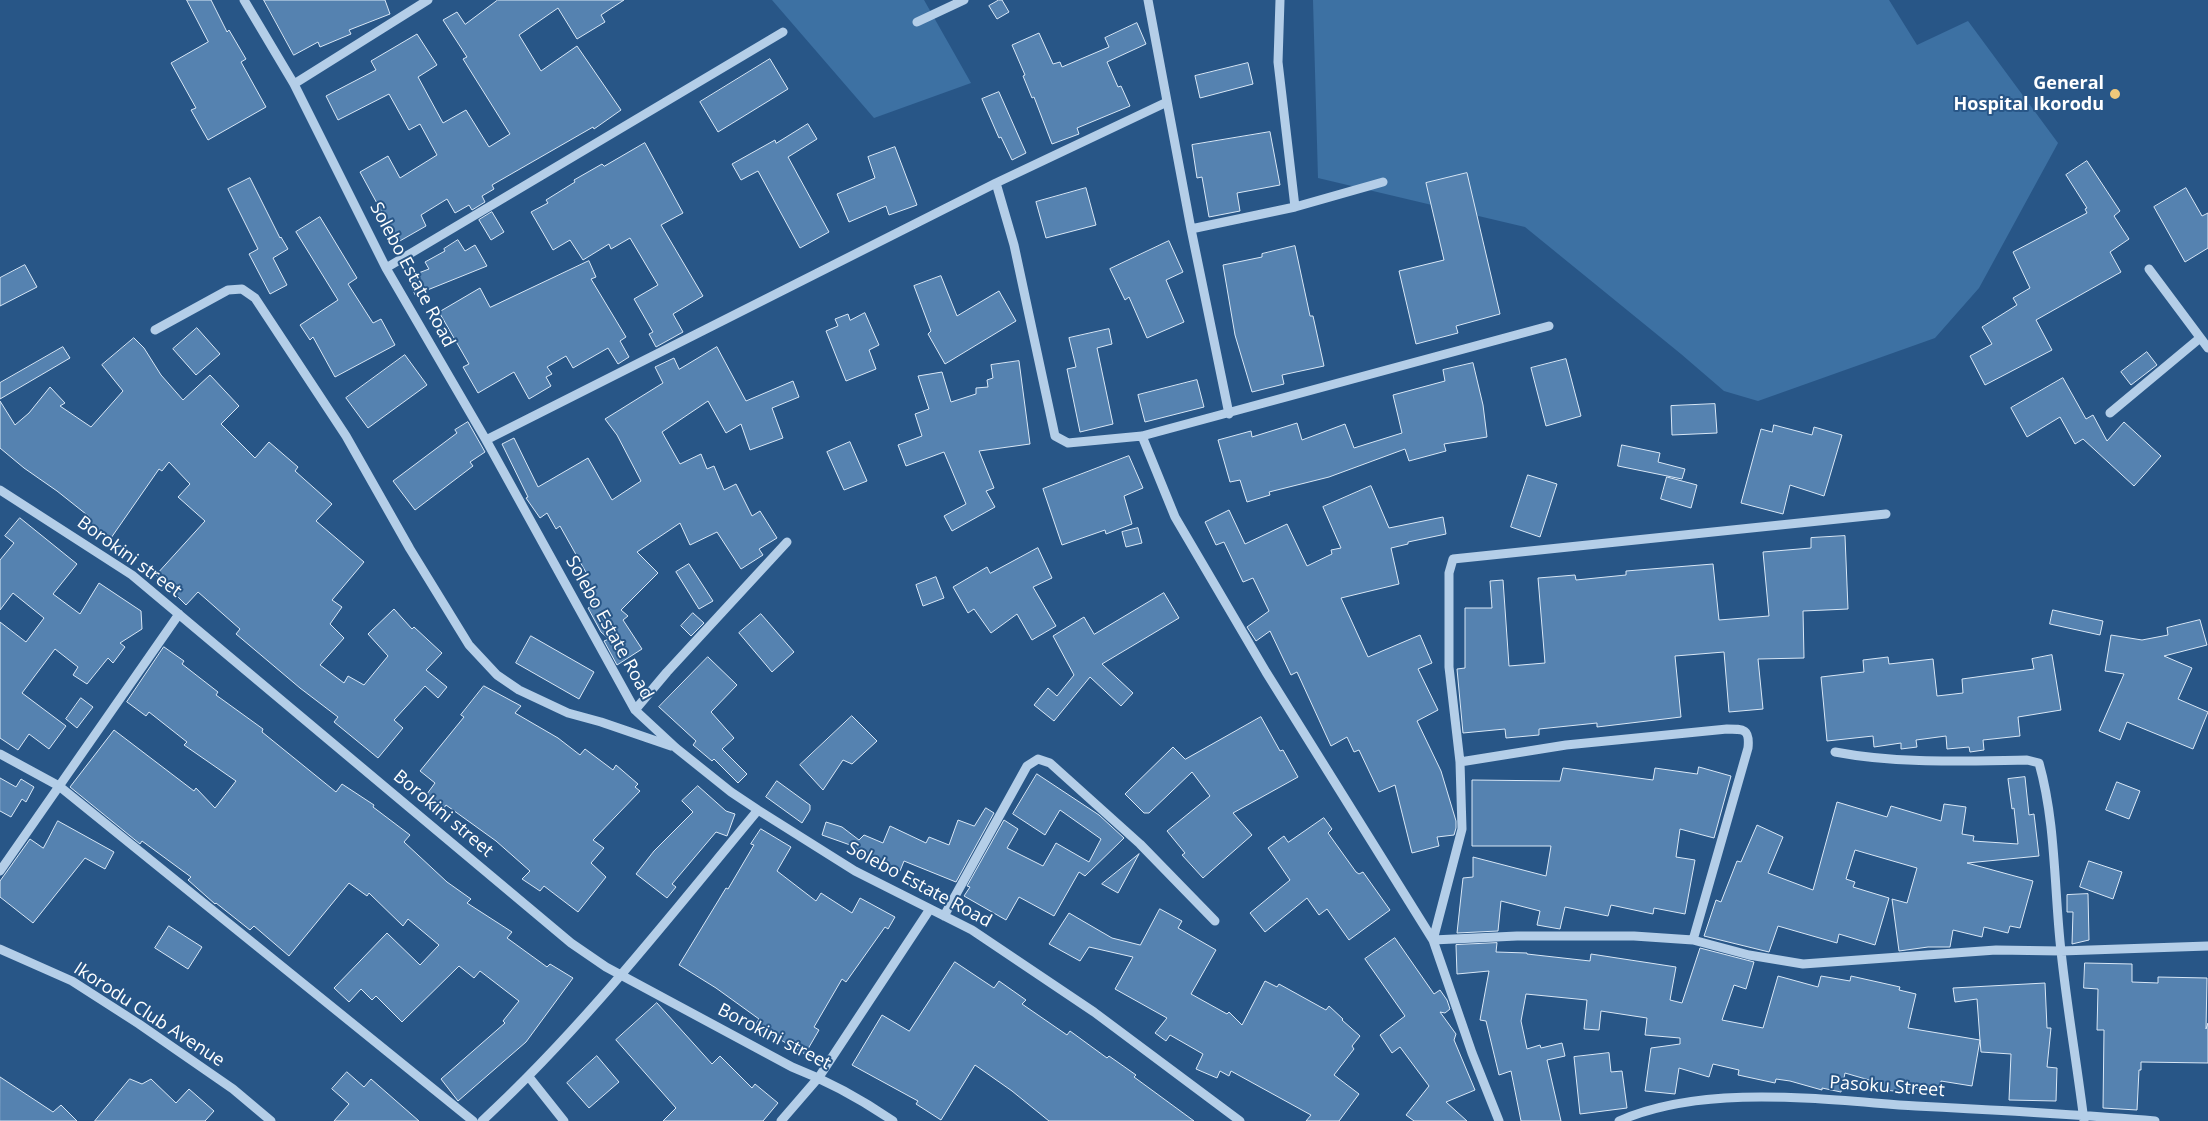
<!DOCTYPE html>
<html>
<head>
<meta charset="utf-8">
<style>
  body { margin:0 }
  canvas { display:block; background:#285687 }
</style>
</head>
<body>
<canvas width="2208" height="1121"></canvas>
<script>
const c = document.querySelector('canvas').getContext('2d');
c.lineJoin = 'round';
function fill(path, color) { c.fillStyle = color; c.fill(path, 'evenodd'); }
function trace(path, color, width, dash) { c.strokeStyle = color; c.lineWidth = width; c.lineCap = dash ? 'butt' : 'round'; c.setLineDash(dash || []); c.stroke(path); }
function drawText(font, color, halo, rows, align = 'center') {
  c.font = font + ' "Open Sans",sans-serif'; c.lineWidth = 4; c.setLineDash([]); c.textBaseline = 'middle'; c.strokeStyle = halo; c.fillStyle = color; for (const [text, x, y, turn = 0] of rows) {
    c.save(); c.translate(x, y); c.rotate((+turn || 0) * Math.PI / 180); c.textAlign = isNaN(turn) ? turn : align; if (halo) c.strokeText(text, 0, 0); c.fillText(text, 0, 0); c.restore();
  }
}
const green = new Path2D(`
  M772,0H924L971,83L874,118Z
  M1313,0H1889L1917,45L1968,21L2058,143L1979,288L1935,338L1758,401L1724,391L1681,354L1525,227L1318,178Z`);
const building = new Path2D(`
  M187,0H211L227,32L229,30L246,59L241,62L266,107L208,140L191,110L196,108L171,63L208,42Z
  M264,0H385L390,14L349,30L351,34L320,47L318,42L294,55Z
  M498,0H624L601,15L605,22L577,39L558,8L519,35L541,71L577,46L621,110L594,129L593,127L492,185L494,189L482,196L485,202L472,210L469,205L455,213L447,199L421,215L426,226L398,242L360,172L388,156L400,178L437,155L420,124L409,130L389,94L338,120L326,96L376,70L371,61L417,34L437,65L418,77L443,123L466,110L489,147L510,134L463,59L467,57L443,20L457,12L465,24Z
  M999,0H1002L1009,12L997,19L989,6Z
  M1137,23L1146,44L1107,62L1118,87L1121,86L1130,106L1077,128L1079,134L1052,144L1034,97L1032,98L1023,76L1025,75L1012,45L1039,33L1053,64L1060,62L1062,67L1109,47L1105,38Z
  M770,59L788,89L718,132L700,102Z
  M1248,63L1253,84L1200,98L1195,76Z
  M999,92L1026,153L1012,160L1001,137L999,138L982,99Z
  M808,124L817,139L788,157L829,232L800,248L758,171L741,180L732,164L775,140L776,143Z
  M1270,132L1280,185L1237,193L1240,211L1209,217L1202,177L1197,178L1192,145Z
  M645,143L683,213L661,225L703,296L673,314L683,332L656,347L649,334L653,332L634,299L658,285L630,238L611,249L609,244L583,260L570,240L553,250L531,212L548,203L546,200L575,182L574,180L602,164L604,166Z
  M895,147L917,205L889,215L886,206L849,222L837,194L875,178L868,157Z
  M2087,161L2120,211L2114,216L2129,239L2110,252L2121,272L2036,320L2052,350L1985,385L1970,356L1992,344L1982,327L2017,305L2013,298L2030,288L2013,252L2087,213L2085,209L2087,208L2066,175Z
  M1467,173L1500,314L1456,326L1458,333L1416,344L1399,271L1444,260L1426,183Z
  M250,178L280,238L281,237L288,249L273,258L287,285L270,294L249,254L258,249L228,189Z
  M1086,188L1096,225L1046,238L1036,202Z
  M2186,188L2202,216L2208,213V248L2185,262L2154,207Z
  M492,212L504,232L491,240L479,220Z
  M320,217L357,278L348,284L373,323L381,319L395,345L335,377L313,337L310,340L300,325L338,300L296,232Z
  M458,240L465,251L475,245L487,266L415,295L408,277L429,269L425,262L445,251L444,249Z
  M1169,241L1183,272L1166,280L1184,322L1147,338L1129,297L1125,300L1110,269Z
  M1295,246L1310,316H1313L1324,366L1282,375L1284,384L1252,392L1235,335L1223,265L1262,257V254Z
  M589,261L596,277L591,279L626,337L620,341L629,357L618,364L608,348L573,368L566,356L547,367L552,374L546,377L551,386L529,399L514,372L478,393L463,367L469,364L439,312L480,288L490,307Z
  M25,265L37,287L0,306V278Z
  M941,276L957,316L999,291L1016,321L945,364L928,334L931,331L914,286Z
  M865,313L879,345L869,350L876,369L846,381L826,331L838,326L835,319L848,314L850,320Z
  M197,328L220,354L196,375L173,349Z
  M1109,329L1112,344L1097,348L1113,424L1080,432L1067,369L1076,367L1069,338Z
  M134,338L144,348L161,375L183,400L210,375L239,406L221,424L255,458L269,442L298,467L295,471L332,504L316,521L364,562L332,600L342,607L330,624L344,638L320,665L344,683L348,676L364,685L388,656L368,634L394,609L412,629L414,627L442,653L426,670L447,687L438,698L425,686L394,720L403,728L378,758L334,722L338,717L300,688L236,634L240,629L198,592L186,605L156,575L205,521L178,497L190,484L169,462L162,471L159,469L111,538L88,523L91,518L57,491L24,468L0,448V401L15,425L29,413L50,387L65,403L60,406L91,427L123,391L102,365Z
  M63,347L70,358L0,399V383Z
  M717,347L746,401L793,381L799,397L772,408L783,438L750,450L741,424L726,433L708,401L662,432L680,464L701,454L707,469L714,466L724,490L736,484L752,516L760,511L777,538L759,549L763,555L741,569L717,532L690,545L680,523L637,552L658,573L621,610L628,616L623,620L642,649L617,665L604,641L609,639L601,632L588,608L595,605L578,582L588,576L560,526L556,529L547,513L540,518L526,498L528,497L502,444L514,438L538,487L588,458L612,500L641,481L617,435L605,419L663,383L655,367L674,358L679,369Z
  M2147,352L2157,365L2131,385L2121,372Z
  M405,355L427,385L368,428L346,398Z
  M1566,359L1581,416L1546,426L1531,368Z
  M1019,361L1030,444L979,451L994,488L986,491L995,507L952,531L944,516L966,504L944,452L906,466L898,445L922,436L915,414L929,409L918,376L942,372L951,402L976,394V388L988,387L987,380L993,378L991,365Z
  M1473,363L1483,405L1487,437L1444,444L1446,451L1409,461L1405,449L1329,477L1269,492L1270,495L1247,502L1240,480L1230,482L1218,440L1251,431L1252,437L1297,423L1302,440L1345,424L1354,448L1402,433L1393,395L1445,381L1443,370Z
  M2063,378L2086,419L2093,415L2107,441L2124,422L2161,456L2134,486L2083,439L2075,444L2060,417L2027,437L2011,408Z
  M1197,380L1204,407L1145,422L1138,395Z
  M1715,404L1717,433L1672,435L1671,406Z
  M468,422L485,452L470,462L473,466L415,510L393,481L457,433L455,430Z
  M1774,425L1812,435L1814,427L1842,435L1824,496L1790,485L1783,514L1741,503L1761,429L1772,432Z
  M850,442L867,481L844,490L827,452Z
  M1622,445L1660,453L1658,462L1685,469L1682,479L1618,466Z
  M1129,456L1143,488L1124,496L1132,524L1106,534L1105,530L1062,545L1043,489Z
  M1528,475L1557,484L1540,537L1511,527Z
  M1667,477L1697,485L1691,508L1661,499Z
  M1371,486L1389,528L1443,517L1446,534L1408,542V544L1391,548L1399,584L1341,598L1368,657L1420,635L1432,663L1418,669L1438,710L1417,721L1441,771L1456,821V828L1454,835L1437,837L1439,846L1412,853L1395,785L1379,792L1359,750L1354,752L1347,737L1331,746L1297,672L1291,675L1270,631L1256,641L1247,627L1269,611L1253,578L1243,582L1224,542L1216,545L1205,522L1229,510L1245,544L1287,524L1307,566L1332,554L1331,550L1341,548L1323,507Z
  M20,518L77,564L53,594L80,614L99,583L141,611L142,629L120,643L125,647L113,663L108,658L87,684L73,675L78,667L55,649L22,693L66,726L49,749L29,734L18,750L0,738V622L26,642L44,618L13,593L0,610V560L14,543L5,536Z
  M1138,528L1142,543L1126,547L1122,532Z
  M1845,536L1848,609L1803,611L1804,658L1758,659L1763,709L1729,712L1724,652L1675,656L1681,717L1597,727V723L1539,729V735L1506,738L1505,729L1463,733L1457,669L1465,668V608H1492L1490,581L1503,580L1509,666L1545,663L1538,578L1575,575L1576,580L1626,575V571L1713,564L1719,620L1769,616L1763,552L1811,548V538Z
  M1038,548L1052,578L1033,587L1056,626L1032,640L1017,614L991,633L974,609L968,613L953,587L987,567L990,573Z
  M689,564L713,601L699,609L676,572Z
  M936,577L944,598L923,606L916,585Z
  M1164,593L1179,618L1102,664L1133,693L1121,706L1090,677L1054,721L1034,705L1048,688L1057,696L1074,675L1053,636L1084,617L1094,634Z
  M2053,610L2103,621L2100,635L2050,624Z
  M693,613L704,623L691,636L681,626Z
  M761,614L794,652L772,672L739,633Z
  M2200,620L2207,645L2164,656L2192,668L2178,699L2208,712L2193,749L2127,722L2120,740L2099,731L2124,674L2105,671L2111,635L2142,640L2168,635L2167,628Z
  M531,636L594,672L579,699L516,663Z
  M164,647L184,661L182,664L218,692L216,695L263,729L262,732L336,792L342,784L374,805L373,807L410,835L404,842L447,882L471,899L467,903L512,932L507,938L547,967L550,964L573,978L526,1042L458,1101L441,1079L505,1023L503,1021L519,1001L480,971L474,978L459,966L402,1022L376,996L372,1000L361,989L349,1002L334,988L387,933L420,965L439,945L408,919L403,926L369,893L367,896L349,883L289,956L254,926L250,930L216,903L215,904L188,880L191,877L142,841L140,844L70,787L114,730L194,791L196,788L215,808L236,781L184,745L187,742L149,712L146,716L127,702Z
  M2052,655L2061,710L2018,717L2020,736L1983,740L1984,750L1970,752L1969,747L1947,749L1946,736L1916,740L1917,747L1901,749V743L1874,747L1873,736L1827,741L1821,677L1864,672L1863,660L1888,657L1889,664L1933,659L1937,696L1963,693L1962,679L2034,669L2032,659Z
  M708,657L737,685L711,712L734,738L722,749L747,774L738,783L714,759L712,761L693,745L696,741L659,707Z
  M484,686L521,706L515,713L558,738L580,755L585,749L613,770L616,765L638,784L635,787L640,791L593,840L604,848L591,863L606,877L578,912L544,886L540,891L522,879L530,871L496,841L446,805L442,811L424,798L435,783L420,771L464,717L461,715Z
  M81,698L93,707L77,728L66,719Z
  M852,716L877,741L852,764L843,760L823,790L800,765Z
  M1261,717L1280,751L1283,750L1298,777L1233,813L1252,835L1203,878L1182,855L1185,853L1167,831L1210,796L1192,772L1149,813H1144L1125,794L1173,747L1185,759Z
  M1699,767L1731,776L1714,838L1680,829L1676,857L1695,860L1685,914L1654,908L1653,914L1611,905L1608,916L1565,907L1560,929L1537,925L1540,911L1501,901L1498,931L1457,933L1463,878L1473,877V857L1546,876L1551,846H1472V780L1560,781L1563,768L1653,780L1655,768L1697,774Z
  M1037,774L1099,815L1124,838L1085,876L1079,872L1054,916L1019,897L1006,920L964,896L970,887L967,886L1004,820L1018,829L1007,848L1043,866L1056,843L1089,862L1101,839L1060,810L1045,835L1013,814Z
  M2025,777L2029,815L2034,814L2039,856L1967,863L2033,881L2020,928L2010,926L2008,933L1984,927L1982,937L1953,930L1950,947H1928L1899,951L1892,899L1907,903L1917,868L1855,850L1846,879L1855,882L1853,887L1889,898L1875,945L1839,934L1837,943L1778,926L1769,952L1704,936L1716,900L1721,902L1737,861L1741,862L1757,825L1783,837L1768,873L1813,890L1837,802L1887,817L1891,806L1941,821L1944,804L1966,807L1962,834L1974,836L1973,841L2018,844L2014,808L2012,809L2008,779Z
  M0,778L16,787L21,779L34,787L26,802L22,799L11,817L0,811Z
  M777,781L810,805V810L802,823L766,797Z
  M2117,782L2140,791L2129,819L2106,810Z
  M698,786L726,811L735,814L727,836L716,832L672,884L676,887L667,898L636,874L654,851L693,812L682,801Z
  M986,808L994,813L956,882L904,861L900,871L851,849L853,846L822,835L826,822L842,827L859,840L864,835L883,843L890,826L926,843L929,837L949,845L958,820L974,826Z
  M1324,818L1332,829L1328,833L1356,872L1359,874L1363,872L1390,910L1349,940L1327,909L1319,915L1307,898L1265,932L1250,913L1290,880L1268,848L1284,836L1288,842Z
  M58,821L114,852L105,869L85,858L33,923L0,897V881L30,839L43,848Z
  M761,829L791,847L777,871L816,901L821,893L852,913L860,898L895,917L888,929L885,927L846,982L842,979L814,1027L819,1030L805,1054L755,1025L759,1019L716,988L679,965L726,888L728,889L754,845L751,844Z
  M1139,854L1118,893L1102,884Z
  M2089,861L2122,872L2113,899L2080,887Z
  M2088,894L2089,940L2072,944L2073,912H2067V895Z
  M1160,909L1182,921L1178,928L1216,950L1191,994L1227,1014L1229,1012L1242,1025L1265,981L1277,987L1279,984L1326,1010L1329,1006L1343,1019L1342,1020L1360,1036L1352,1046L1354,1049L1334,1075L1359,1094L1339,1121H1306L1311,1115L1231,1071L1229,1076L1220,1071L1217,1078L1196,1069L1203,1054L1170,1035L1166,1041L1155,1033L1167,1018L1115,989L1133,957L1089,947L1080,961L1049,944L1069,913L1112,938L1140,945Z
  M169,926L202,947L188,969L155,948Z
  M1395,938L1434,994L1440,990L1447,1000L1450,1009L1445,1013L1440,1012L1456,1034L1454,1040L1475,1090L1446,1102L1467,1121H1414L1406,1115L1429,1086L1400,1047L1392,1053L1380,1035L1405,1016L1365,959Z
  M1497,943L1496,952L1527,953V954L1590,961L1591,954L1676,967L1670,1000L1682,1003L1700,948L1754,962L1746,989L1734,985L1722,1020L1763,1028L1778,976L1818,987L1821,976L1850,981L1851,976L1900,987L1899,990L1916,994L1908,1028L1980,1040L1977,999L1955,1002L1953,988L2045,983L2047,1028H2051L2047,1067L2057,1068L2056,1101L2009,1100L2011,1054L1981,1052L1980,1040L1972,1086L1941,1081L1940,1091L1904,1087L1903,1092L1876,1089V1082L1845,1073L1841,1092L1822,1088V1090L1790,1081L1776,1079L1775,1083L1738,1075L1739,1070L1713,1064L1709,1077L1679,1068L1675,1094L1645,1091L1651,1048L1680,1044V1038L1645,1035L1647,1018L1601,1011L1599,1030L1584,1029L1587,1000L1526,994L1521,1021L1527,1049L1540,1045L1541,1048L1562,1043L1565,1056L1547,1060L1561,1121H1521L1511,1071L1499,1075L1486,1021L1480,1020L1489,971L1457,974L1456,945Z
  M955,962L994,988L999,981L1026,1000L1022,1004L1067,1035L1070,1031L1107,1058L1109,1056L1136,1075L1134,1077L1194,1121H1049L1012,1091L975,1065L941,1120L916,1104L918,1101L852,1065L882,1015L909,1031Z
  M2085,963L2132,964V982L2158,983V977L2207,978L2206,1029L2208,1023V1063L2141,1062V1070H2139L2137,1110L2103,1108L2104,1030H2097L2098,989L2084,988Z
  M657,1003L712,1064L720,1056L752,1088L755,1084L778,1103L763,1121H663L676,1108L616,1040Z
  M1609,1053L1611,1072L1622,1071L1627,1108L1580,1114L1574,1057Z
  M597,1056L619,1082L589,1108L567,1083Z
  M347,1072L364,1087L371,1079L419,1121H334L349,1104L332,1089Z
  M0,1077L53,1112L61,1105L77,1121H0Z
  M130,1079L142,1084L151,1079L176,1103L189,1089L214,1111L205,1121H95Z`);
const minor = new Path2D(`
  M244,0L294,84L386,268L486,440L635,710L676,748L731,792L758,810L855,871L972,930L1094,1012L1240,1121
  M1148,0L1191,229L1229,414
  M917,22L964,0
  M294,84L428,0
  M996,183L1014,245L1055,436L1068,443L1142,436L1549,326
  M1295,207L1383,182
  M1191,229L1295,207L1278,62L1280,0
  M386,268L783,32
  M2149,269L2208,348
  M155,330L228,290L242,289L255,298L346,436L410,549L469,645L497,675L519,690L568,713L601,722L671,746
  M2110,413L2200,338
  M1142,436L1175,517L1266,672L1433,940L1472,1053L1499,1121
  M486,440L996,183L1167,102
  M0,490L132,575L571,943L606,967L792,1067C828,1081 861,1099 893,1121
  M1886,514L1453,559L1449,573V667L1460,762L1462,829L1433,940L1517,936H1634L1693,940L1749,955L1803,964L1996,950L2061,951L2208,946
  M635,710L667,672L787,542
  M1835,752C1898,764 1963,761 2027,760L2039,763C2056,823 2054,889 2061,951C2067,1008 2077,1064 2084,1121
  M0,754L59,786L473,1121
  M1460,762L1566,745L1727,729C1744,729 1750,729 1748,748L1693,940
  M0,871L179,614
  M944,916L1027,766L1038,759L1050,763L1140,844L1215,921
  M0,949L72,981L139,1024L233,1089L271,1121
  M529,1077L564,1121
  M482,1121C584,1027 669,917 758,810
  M781,1121L819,1077L930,909
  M1619,1121C1705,1083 1824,1100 1916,1106C1996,1110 2075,1114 2155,1121`);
const markers = [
  [2115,94,6,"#f0c87a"]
];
const poiNames = [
  ["General",2104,84],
  ["Hospital Ikorodu",2104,105]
];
const streetNames = [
  ["Solebo Estate Road",412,275,62],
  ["Borokini street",129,557,36],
  ["Solebo Estate Road",609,628,61],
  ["Borokini street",443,814,40],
  ["Solebo Estate Road",919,885,28],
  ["Ikorodu Club Avenue",149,1015,33],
  ["Borokini street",774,1037,27],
  ["Pasoku Street",1887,1087,4]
];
fill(green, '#3d71a3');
fill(building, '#5582b0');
trace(building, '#d8e7f6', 1);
trace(minor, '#b4cee8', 9);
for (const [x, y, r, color] of markers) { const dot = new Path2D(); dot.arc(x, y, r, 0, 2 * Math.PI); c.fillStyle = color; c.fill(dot); trace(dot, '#285687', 2); }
drawText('bold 18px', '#fff', '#285687', poiNames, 'right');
drawText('18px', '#fff', '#285687', streetNames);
</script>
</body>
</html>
